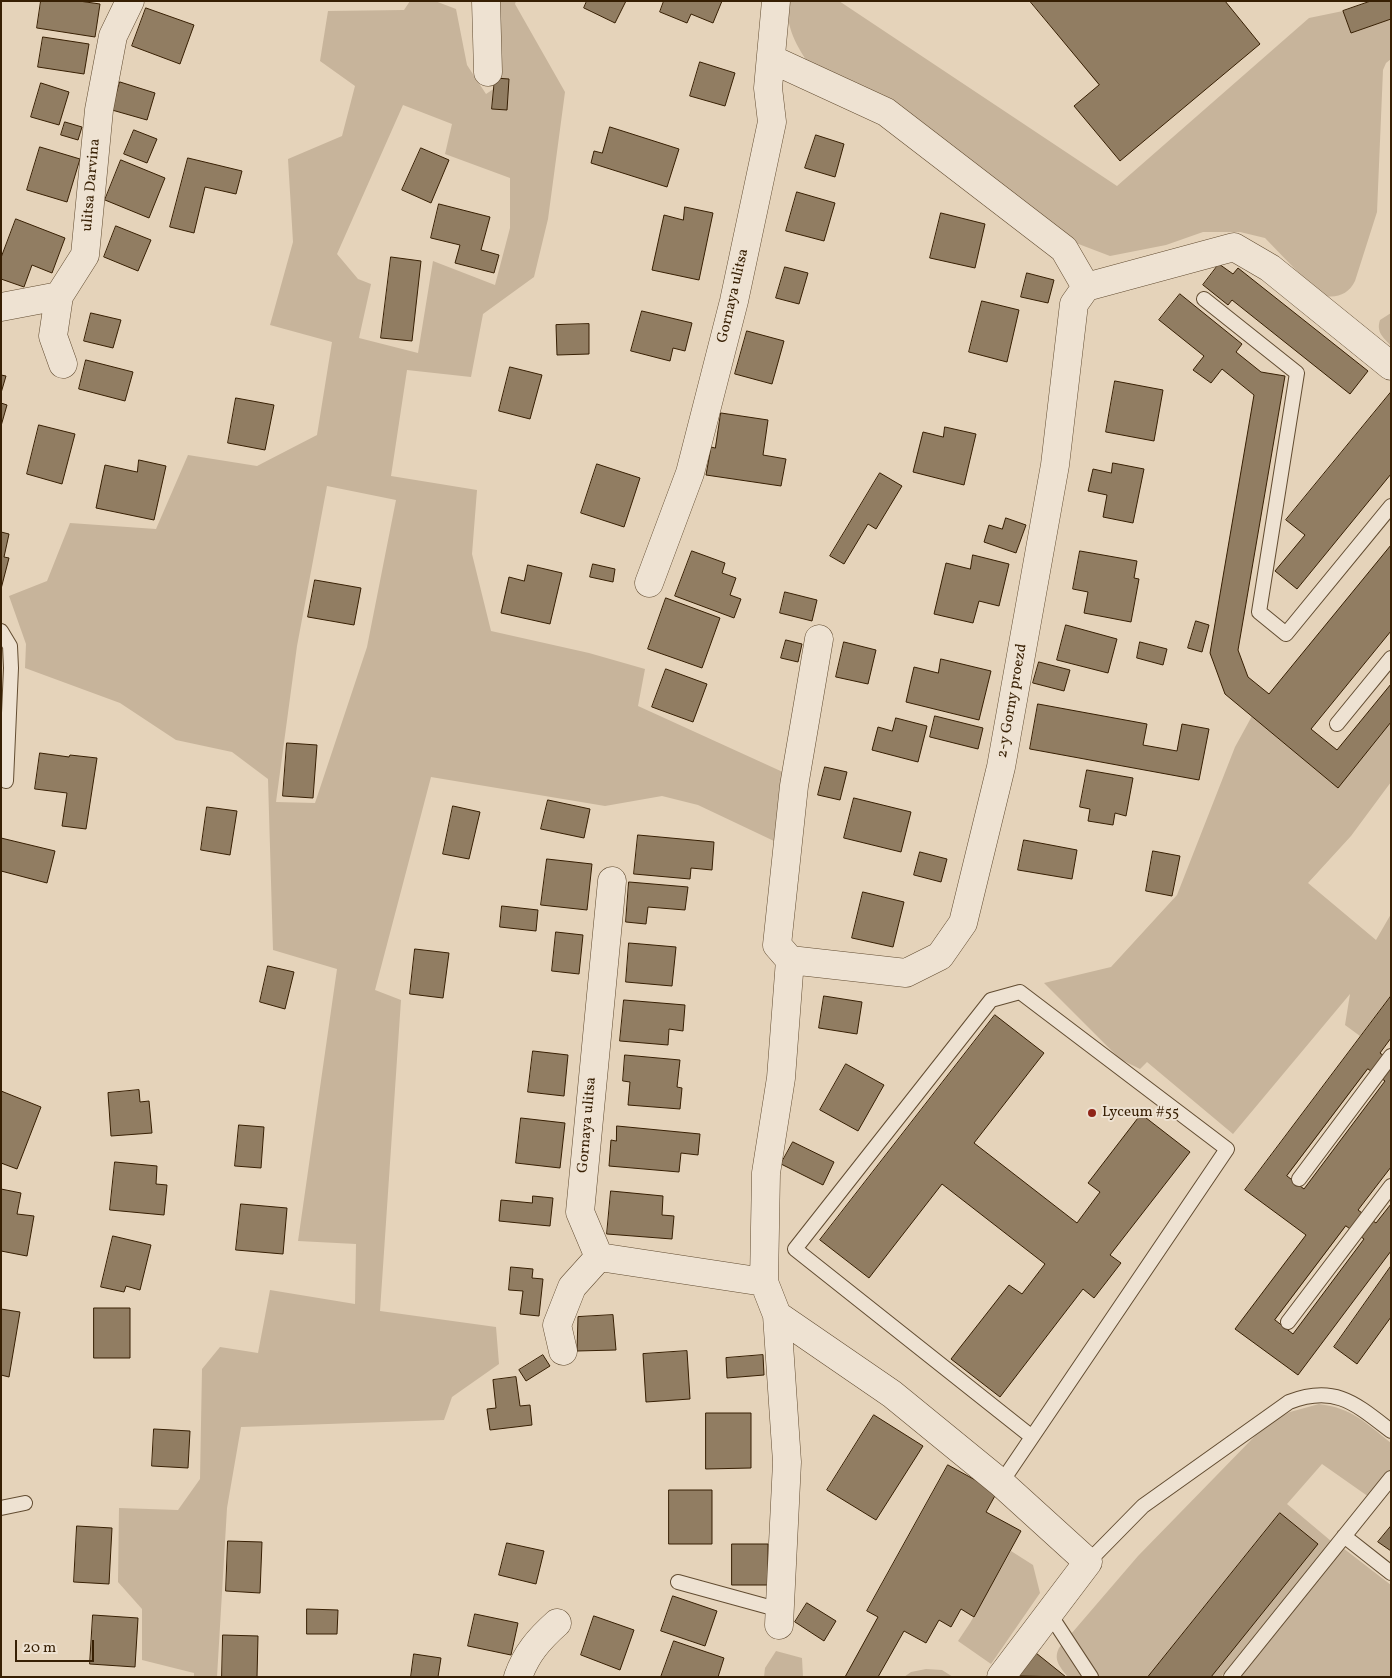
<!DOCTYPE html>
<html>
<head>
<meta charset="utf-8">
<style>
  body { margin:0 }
  #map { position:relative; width:1392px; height:1678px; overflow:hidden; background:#e5d3ba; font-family:Vollkorn,serif }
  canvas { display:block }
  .frame { position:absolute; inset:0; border:2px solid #371f03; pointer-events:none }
  .scale { position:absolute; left:15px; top:1640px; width:79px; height:22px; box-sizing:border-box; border:2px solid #371f03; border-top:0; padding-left:6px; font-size:15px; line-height:18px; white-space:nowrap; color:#371f03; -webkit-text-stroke:4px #eee2d2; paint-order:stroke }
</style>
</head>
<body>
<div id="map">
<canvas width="1392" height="1678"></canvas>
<div class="frame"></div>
<div class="scale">20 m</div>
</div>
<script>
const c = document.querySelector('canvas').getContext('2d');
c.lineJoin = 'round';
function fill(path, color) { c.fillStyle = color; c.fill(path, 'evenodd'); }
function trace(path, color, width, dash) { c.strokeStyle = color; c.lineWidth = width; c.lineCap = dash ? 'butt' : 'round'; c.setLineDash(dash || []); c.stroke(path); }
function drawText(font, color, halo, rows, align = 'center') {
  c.font = font + ' Vollkorn,serif'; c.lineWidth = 4; c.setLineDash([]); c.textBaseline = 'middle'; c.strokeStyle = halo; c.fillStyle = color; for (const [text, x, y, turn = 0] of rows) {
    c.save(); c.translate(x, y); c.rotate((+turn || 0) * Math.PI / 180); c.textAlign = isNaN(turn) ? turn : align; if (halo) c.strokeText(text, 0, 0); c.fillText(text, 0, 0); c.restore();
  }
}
const green = new Path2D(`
  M410,1H435L456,9L467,65L486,94L501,84L493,29L498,1H516L515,4L565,92L548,219L534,277L483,314L471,377L407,370L391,476L477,490L472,554L491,631L589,653L645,669L638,706L785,773L774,841L698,805L662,796L605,806L431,777L375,990L401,1000L380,1311L496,1327L499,1364L452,1397L444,1420L241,1427L227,1508L217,1677H194V1673L142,1660V1609L118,1582L119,1508L178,1510L200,1479L202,1369L220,1347L258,1353L270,1290L355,1304L356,1244L298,1241L337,969L273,950L268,779L232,752L176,740L120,703L25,668L26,644L9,596L47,581L70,523L156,529L188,455L257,466L317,435L332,342L270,325L293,242L288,159L342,136L355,86L320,61L328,11L404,10ZM403,105L452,124L445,154L510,178V228L495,285L433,261L418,353L359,338L371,284L358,279L337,254ZM327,486L396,500L367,647L315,803L276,802L297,646Z
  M788,1H839L1117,186L1309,18L1343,11L1351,33L1391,19V59L1386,63L1383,70L1377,212L1355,281C1348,295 1336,299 1320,295L1265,238L1240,232H1203L1166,245L1110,256L1068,240L811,67C797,47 785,27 788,1Z
  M1391,313V346C1383,337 1376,332 1380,320Z
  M1252,716L1337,787L1391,722V782L1351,836L1308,883L1376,940L1391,914V996L1360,1036L1345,1025L1350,994L1233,1134L1147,1062L1140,1069L1120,1059L1044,983L1111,967L1177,895L1235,747Z
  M1319,1404C1352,1408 1366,1423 1391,1443V1469L1369,1497L1322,1464L1287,1504L1331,1541L1221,1677H1068C1060,1667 1053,1660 1059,1648L1138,1556L1254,1437L1276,1419L1290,1412Z
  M1343,1548L1391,1585V1677H1241Z
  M1011,1551L1033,1565L1040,1593L991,1664L958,1641L970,1623Z
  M776,1651L802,1658L803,1677H764L765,1668Z
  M926,1669L942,1670L953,1677H904L911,1672Z`);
const building = new Path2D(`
  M41,1H79L100,4L95,37L37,28Z
  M587,1H626L615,23L584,8Z
  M664,1H722L713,23L691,14L687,23L660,12Z
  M1030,1H1225L1260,44L1120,161L1074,106L1099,85Z
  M1371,1H1391V19L1351,33L1343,11Z
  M146,8L194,25L180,64L132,46Z
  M43,37L89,44L84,74L38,67Z
  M700,62L735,73L725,106L690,96Z
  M495,78L509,79L507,110L492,109Z
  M120,82L155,93L147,120L112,110Z
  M41,83L69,92L59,125L31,117Z
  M65,122L82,127L78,140L61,135Z
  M610,127L679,149L667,187L591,163L594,151L602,153Z
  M134,130L157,139L147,163L124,154Z
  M816,135L844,144L835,177L805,168Z
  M40,147L80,159L67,202L27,190Z
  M421,148L449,160L431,203L402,190Z
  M188,158L242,171L236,194L205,187L194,233L170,227Z
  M121,160L165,178L149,218L105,200Z
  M797,192L835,203L824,241L786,231Z
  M439,204L490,217L481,250L499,255L494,273L455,263L460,245L431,238Z
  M685,207L713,213L699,280L652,270L664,215L683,220Z
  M941,213L985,224L975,268L930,258Z
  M16,219L65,238L52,273L32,265L24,287L1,279V258Z
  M116,226L151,240L138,271L104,257Z
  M391,257L421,261L412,341L381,338Z
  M1219,264L1233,274L1238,268L1368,371L1350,394L1232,300L1228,305L1203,285Z
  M785,267L808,273L799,304L776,298Z
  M1027,273L1054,280L1048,303L1021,297Z
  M1180,294L1242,344L1236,352L1261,372L1285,376L1238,650L1248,677L1269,694L1391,545V631L1311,729L1337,750L1391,684V722L1338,788L1225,694L1210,653L1254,395L1222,369L1211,383L1193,370L1204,356L1159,320Z
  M982,301L1019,310L1007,362L969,352Z
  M642,311L692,323L685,351L673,348L670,361L631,351Z
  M91,313L121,320L113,348L84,341Z
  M589,324V354L557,355L556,325Z
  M747,331L784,341L772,384L735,374Z
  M86,360L133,372L125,401L79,389Z
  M510,367L542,375L530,419L499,411Z
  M1,375L6,376L1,393Z
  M1115,381L1163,390L1154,441L1106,432Z
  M1391,392V474L1297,589L1275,571L1305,535L1286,520Z
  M236,398L274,405L265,450L228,443Z
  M1,403L7,405L1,426Z
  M721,413L768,420L763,455L786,459L781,486L706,475L711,447L715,448Z
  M39,425L75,434L62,484L27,474Z
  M945,427L976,434L964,485L913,472L923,432L943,437Z
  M139,460L166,466L154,520L96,508L105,465L137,472Z
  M1113,463L1144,469L1133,523L1103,517L1107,495L1088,491L1093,469L1111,473Z
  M597,464L640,478L624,527L581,513Z
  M880,473L902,486L876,529L868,524L844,564L830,556Z
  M1006,518L1026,525L1016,553L984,542L989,525L1002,529Z
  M1,532L9,534L4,557L9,558L1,589Z
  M692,551L725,563L722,573L736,578L730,595L741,599L734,618L675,596Z
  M1080,551L1137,561L1134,578L1139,579L1131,622L1084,613L1088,592L1073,589Z
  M973,555L1009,564L999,606L979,601L973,623L934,614L946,563L970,569Z
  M593,564L615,569L613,582L590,577Z
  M528,565L562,573L550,624L501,613L509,577L524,581Z
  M315,580L361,588L354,625L308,617Z
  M785,592L817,600L812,621L780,613Z
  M666,598L720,618L702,668L648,649Z
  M1196,621L1209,625L1202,652L1188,648Z
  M1066,625L1117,639L1108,673L1057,660Z
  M786,640L802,644L798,662L781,658Z
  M844,642L876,650L868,684L836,677Z
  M1140,642L1167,649L1163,665L1137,658Z
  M941,659L991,671L979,720L906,702L914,667L938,673Z
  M1039,662L1070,670L1064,691L1033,683Z
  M666,669L707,684L693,722L652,707Z
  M1038,704L1147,724L1143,745L1177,751L1182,724L1209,729L1199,780L1030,749Z
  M935,716L983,728L978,749L930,737Z
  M896,718L927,726L918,762L872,750L878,727L892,731Z
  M287,743L317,745L313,798L283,796Z
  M40,753L69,757L70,755L97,758L86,829L62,826L67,793L35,789Z
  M825,767L847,772L840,800L818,795Z
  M1087,770L1133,778L1126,816L1115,813L1113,825L1088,821L1090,809L1080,807Z
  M854,798L911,812L901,852L844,838Z
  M548,800L590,809L584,838L541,829Z
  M453,806L480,812L469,859L443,854Z
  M207,807L237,811L230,855L201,850Z
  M638,835L714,842L712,870L691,868L690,879L634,874Z
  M1,838L55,851L47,883L1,871Z
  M1024,840L1077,850L1072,879L1018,870Z
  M1153,851L1180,856L1172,896L1146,891Z
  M920,852L947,859L941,882L914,875Z
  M547,859L592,864L587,910L541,905Z
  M629,882L688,887L685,910L648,907L646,924L626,922Z
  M863,892L904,902L893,947L852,938Z
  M502,906L538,910L536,931L500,927Z
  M556,932L583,935L579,974L552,971Z
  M629,943L676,947L672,986L626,982Z
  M415,949L449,953L443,998L410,994Z
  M268,966L294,972L285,1009L260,1002Z
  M824,996L862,1002L857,1034L819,1028Z
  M1391,996V1038L1380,1053L1391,1061V1167L1358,1210L1376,1223L1391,1204V1251L1298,1375L1235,1329L1306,1235L1245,1190ZM1368,1069L1385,1081L1304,1189L1287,1176ZM1346,1226L1364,1239L1293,1334L1275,1320Z
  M624,1000L685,1005L683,1031L669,1029L668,1045L620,1041Z
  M995,1015L1044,1053L974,1143L1077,1223L1100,1192L1088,1183L1141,1114L1190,1152L1110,1255L1121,1263L1094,1298L1083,1289L1000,1397L951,1359L1009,1285L1022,1294L1045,1264L942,1184L869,1278L820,1240Z
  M533,1051L568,1055L564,1096L528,1092Z
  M625,1055L680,1060L677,1087L682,1088L680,1109L628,1105L630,1082L623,1081Z
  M846,1064L884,1085L858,1131L820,1110Z
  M139,1090L140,1102L149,1101L152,1133L111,1136L108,1093Z
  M1,1091L41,1107L17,1169L1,1163Z
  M521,1118L565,1123L560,1168L516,1163Z
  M239,1125L264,1127L261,1168L235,1166Z
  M617,1126L700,1134L698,1155L681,1153L679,1172L609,1166L611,1140L616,1141Z
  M793,1142L834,1162L823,1185L781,1164Z
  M115,1162L157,1166L156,1184L167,1185L164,1215L110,1210Z
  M1,1189L21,1193L17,1214L34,1216L27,1256L1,1251Z
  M611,1191L663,1196L662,1215L674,1216L672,1239L607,1234Z
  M533,1196L553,1198L550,1226L499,1221L501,1200L532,1203Z
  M241,1204L287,1208L283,1254L236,1250Z
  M113,1236L151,1245L140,1290L126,1286L124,1292L101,1287Z
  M1391,1266V1317L1357,1364L1334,1347Z
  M511,1267L533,1269L532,1278L543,1279L539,1316L520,1314L523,1291L509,1290Z
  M94,1308H130V1358H94Z
  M1,1309L20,1312L9,1377L1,1375Z
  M613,1315L616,1350L577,1351L578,1317Z
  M687,1351L690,1399L646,1402L643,1354Z
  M543,1355L550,1366L526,1381L519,1370Z
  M763,1355L764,1375L727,1378L726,1358Z
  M516,1377L520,1406L530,1405L532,1425L490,1430L487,1409L496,1408L493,1380Z
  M706,1413H751V1468L706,1469Z
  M874,1415L923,1446L876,1520L827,1490Z
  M154,1429L190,1431L188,1468L152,1466Z
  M948,1465L997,1492L986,1512L1021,1531L974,1617L961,1609L951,1627L939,1620L926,1643L904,1631L878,1677H845L878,1617L867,1611Z
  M669,1490H712V1544H669Z
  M1280,1513L1318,1544L1211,1677H1148Z
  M77,1526L112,1528L109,1584L74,1582Z
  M1391,1526V1551L1378,1542Z
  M228,1541L262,1542L260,1593L226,1591Z
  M507,1543L544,1551L536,1584L499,1575Z
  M732,1544H768V1585H732Z
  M673,1596L717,1611L705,1646L661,1631Z
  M807,1603L836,1621L824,1641L795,1622Z
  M307,1609L338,1610L337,1634H307Z
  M475,1614L518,1623L511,1655L468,1646Z
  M93,1615L138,1618L135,1667L90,1664Z
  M594,1616L634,1630L620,1670L581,1655Z
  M223,1635L258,1636L257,1677H222Z
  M674,1641L724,1658L718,1677H661Z
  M1036,1653L1066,1677L1018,1676Z
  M414,1654L441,1658L438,1677H411Z`);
const lane = new Path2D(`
  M1204,299L1297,373L1259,612L1286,634L1391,506
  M1,631L10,646L11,668L6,781
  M1337,724L1391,658
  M1299,1179L1391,1056
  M1288,1322L1391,1186
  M1001,1483L1227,1149L1020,992L991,1000L795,1249L1032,1437
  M1,1508L25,1503
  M1344,1536L1391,1573
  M1088,1562L1143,1506L1289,1402C1335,1384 1356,1404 1391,1431
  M678,1582L780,1610
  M1049,1613L1091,1677
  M1231,1677L1391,1478`);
const street = new Path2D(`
  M486,1L488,72
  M771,59L886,112L1064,249L1086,287
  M1086,287L1234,247L1270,268L1391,366
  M1,307L59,296
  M63,364L53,336L59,296L85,255L99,110L113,36L130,1
  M649,583L690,473L734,301L772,122L768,88L776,1
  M790,960L906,973L940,956L963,923L1001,767L1055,465L1074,304L1086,287
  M599,1257L764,1282
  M777,1315L892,1394L1001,1483L1088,1562L1001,1677
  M563,1351L557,1325L572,1287L599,1257L580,1212L612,881
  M779,1625L787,1462L777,1315L764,1282L766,1173L781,1078L790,960L777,945L794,786L819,639
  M518,1677C526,1654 539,1639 557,1623`);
const markers = [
  [1092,1113,5,"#8f2418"]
];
const streetNames = [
  ["ulitsa Darvina",92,185,-85],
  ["Gornaya ulitsa",734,296,-77],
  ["2-y Gorny proezd",1013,701,-80],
  ["Gornaya ulitsa",588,1125,-85]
];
const poiNames = [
  ["Lyceum #55",1102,1113]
];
fill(green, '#c7b49b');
fill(building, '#917d62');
trace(building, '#371f03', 1);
trace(lane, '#624c31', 16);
trace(street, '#624c31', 29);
trace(lane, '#eee2d2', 14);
trace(street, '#eee2d2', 28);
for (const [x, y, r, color] of markers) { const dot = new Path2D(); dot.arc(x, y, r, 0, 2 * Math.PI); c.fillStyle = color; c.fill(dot); trace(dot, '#eee2d2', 2); }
drawText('15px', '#371f03', '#eee2d2', streetNames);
drawText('15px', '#371f03', '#eee2d2', poiNames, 'left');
</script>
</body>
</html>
